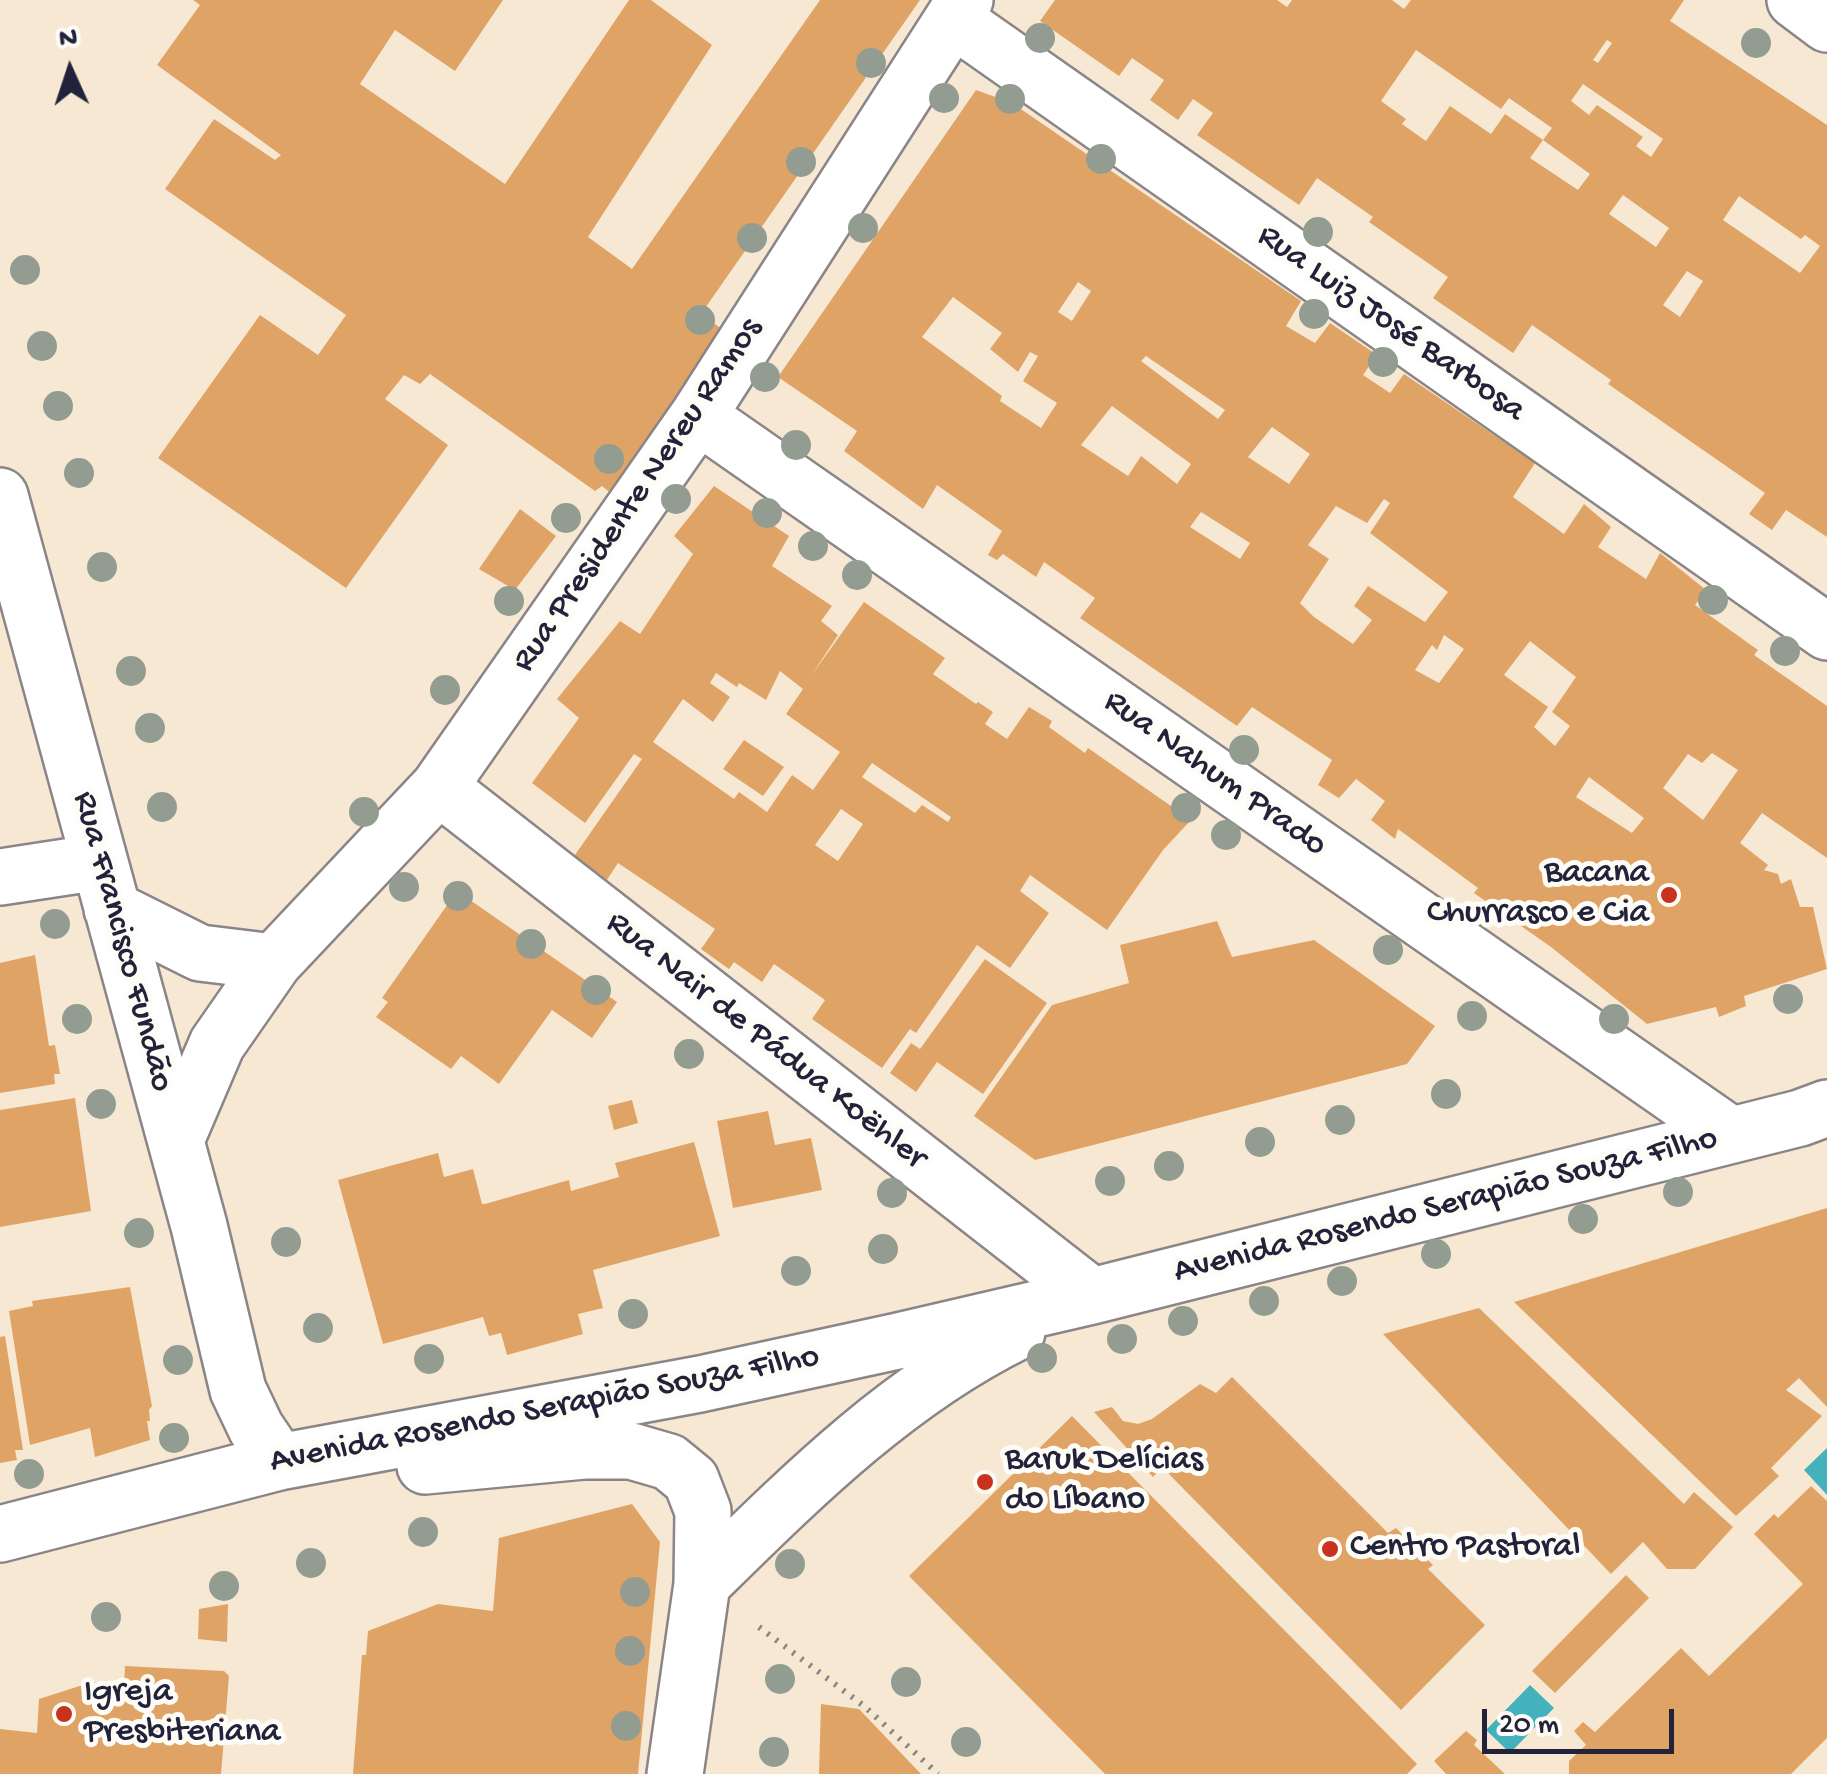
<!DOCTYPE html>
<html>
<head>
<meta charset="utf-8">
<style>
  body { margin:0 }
  #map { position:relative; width:1827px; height:1774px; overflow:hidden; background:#f7e8d3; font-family:"Gochi Hand",sans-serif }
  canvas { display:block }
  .north { position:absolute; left:20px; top:20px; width:100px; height:100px; -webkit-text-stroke:8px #fdfcf7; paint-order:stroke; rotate:357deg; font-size:28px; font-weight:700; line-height:40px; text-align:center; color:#22223b }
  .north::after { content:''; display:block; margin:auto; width:35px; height:45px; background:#22223b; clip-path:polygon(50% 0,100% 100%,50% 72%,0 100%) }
  .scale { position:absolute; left:1482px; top:1709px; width:192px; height:45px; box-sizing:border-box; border:5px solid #22223b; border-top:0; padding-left:12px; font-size:30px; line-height:35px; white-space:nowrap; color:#22223b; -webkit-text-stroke:8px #fdfcf7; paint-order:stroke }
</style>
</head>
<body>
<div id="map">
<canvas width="1827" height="1774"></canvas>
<div class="north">N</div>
<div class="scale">20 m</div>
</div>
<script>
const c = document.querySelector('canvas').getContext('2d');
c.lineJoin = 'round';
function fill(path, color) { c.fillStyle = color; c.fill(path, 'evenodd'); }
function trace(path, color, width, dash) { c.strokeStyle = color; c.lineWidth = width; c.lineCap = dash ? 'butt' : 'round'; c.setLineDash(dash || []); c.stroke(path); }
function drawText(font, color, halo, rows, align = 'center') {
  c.font = font + ' "Gochi Hand",sans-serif'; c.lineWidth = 10; c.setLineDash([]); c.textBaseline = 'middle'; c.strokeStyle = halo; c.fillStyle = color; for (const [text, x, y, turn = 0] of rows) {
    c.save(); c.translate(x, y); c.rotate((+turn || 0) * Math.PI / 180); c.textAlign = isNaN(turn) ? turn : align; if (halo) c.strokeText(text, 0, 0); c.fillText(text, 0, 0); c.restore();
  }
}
const water = new Path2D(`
  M1827,1448V1495L1804,1470Z
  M1530,1685L1554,1708L1510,1753L1486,1730Z`);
const building = new Path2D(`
  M193,0H503L455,71L395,30L360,84L505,184L629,0H651L712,45L588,237L632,269L820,0H920L701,314L726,332L613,495L602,486L595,491L430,374L420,384L404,375L385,399L448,445L346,588L158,458L260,315L318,355L346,315L165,189L214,119L275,160L281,155L157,65L200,5Z
  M1055,0H1277L1287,7L1292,0H1392L1404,9L1411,0H1684L1670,21L1827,125V537L1786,510L1772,530L1749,514L1765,493L1608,384L1611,380L1532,325L1513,353L1433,298L1448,277L1369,222L1373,217L1317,178L1299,205L1197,135L1213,113L1193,99L1178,120L1150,100L1164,80L1132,58L1119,76L1040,21ZM1607,40L1612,43L1598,63L1593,60ZM1416,50L1501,109L1509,98L1552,128L1543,140L1590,174L1578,190L1530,158L1543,140L1505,114L1491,134L1450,106L1426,141L1402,124L1406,119L1381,101ZM1583,84L1663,139L1651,157L1636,146L1643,137L1597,105L1589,115L1571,101ZM1623,195L1669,228L1656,247L1609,214ZM1739,196L1801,239L1805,235L1820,246L1800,273L1723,220ZM1687,271L1703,281L1680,317L1663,305Z
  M976,90L1012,103L1301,301L1286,326L1315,343L1330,323L1377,355L1363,375L1390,393L1404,374L1535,463L1513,497L1564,534L1584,504L1611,527L1598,547L1646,579L1660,553L1706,590L1695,605L1758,650L1754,655L1827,706V858L1762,813L1740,843L1768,865L1764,870L1778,874L1781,884L1791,879L1800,907H1813L1827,969L1744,996L1746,1006L1719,1017L1716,1007L1647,1024L1551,947L1474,893L1478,888L1398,829L1395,839L1371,820L1385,801L1356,779L1339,798L1318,785L1332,760L1252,707L1237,726L1080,618L1095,598L1044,562L1036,577L1003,554L997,560L988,555L1002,531L937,485L923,509L844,451L857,431L778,377ZM1078,282L1091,291L1072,321L1058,312ZM953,297L1002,333L990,349L1018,372L1030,352L1038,356L1023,381L1057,403L1041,428L1000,401L1002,396L922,337ZM1146,356L1225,410L1218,419L1141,361ZM1112,406L1191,464L1177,484L1141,456L1128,476L1081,445ZM1272,427L1310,454L1289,484L1248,457ZM1384,499L1390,503L1370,533L1448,592L1425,622L1368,586L1354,606L1372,620L1353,644L1314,617L1300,603L1329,559L1308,545L1336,506L1367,523ZM1201,512L1250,543L1240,559L1190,527ZM1444,635L1464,649L1439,683L1415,670L1432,645L1437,650ZM1530,641L1576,677L1552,712L1570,726L1555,746L1534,727L1548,707L1504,675ZM1712,753L1738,770L1703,820L1663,788L1688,754L1702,763ZM1589,777L1644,818L1632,833L1576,797Z
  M714,486L789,536L772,566L832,606L821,621L838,635L811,676L864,602L945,658L933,674L976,704L978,702L993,712L985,724L1007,739L1029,707L1052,721L1049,727L1085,753L1088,748L1191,820L1163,850L1107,930L1030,875L1020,891L1049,913L1010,968L977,945L916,1033L910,1029L882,1068L812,1019L825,1000L774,964L762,982L734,962L729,969L701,949L715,929L667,896L618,863L603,886L570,862L642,759L634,754L585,823L532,783L579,718L557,699L620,621L640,634L693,554L674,536ZM780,671L803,689L786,714L840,752L813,790L792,775L767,812L739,792L734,799L653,742L683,699L713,722L730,697L710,683L716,673L737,687L739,683L766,700ZM872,763L951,817L948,822L922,805L915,813L862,777ZM841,809L863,824L838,861L815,845Z
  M520,509L556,536L515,590L479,569Z
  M744,740L784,767L763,796L723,769Z
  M457,891L617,1002L592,1038L552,1010L499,1084L461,1056L451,1069L376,1017L388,1002L382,998Z
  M1217,921L1232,957L1314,940L1435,1026L1407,1064L1035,1160L974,1116L1052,1005L1129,983L1120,945Z
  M35,955L49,1046L55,1045L60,1074H54L55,1084L0,1093V963Z
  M985,959L1047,1003L983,1094L937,1062L916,1092L890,1073L911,1043L920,1049Z
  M75,1098L91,1211L0,1227V1110Z
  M632,1100L638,1123L614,1130L608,1106Z
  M768,1111L775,1145L811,1138L822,1190L733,1208L717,1121Z
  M694,1142L720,1236L593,1270L603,1308L578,1314L583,1334L507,1355L501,1333L489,1336L483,1317L383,1344L338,1180L438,1153L444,1177L473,1169L482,1204H485L569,1180L571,1191L619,1177L615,1163Z
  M1827,1208V1407L1799,1378L1786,1390L1822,1416L1771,1468L1779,1476L1736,1516L1514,1302Z
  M130,1287L152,1406L149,1410L150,1421H147L150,1440L95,1457L90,1428L30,1445L9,1311L33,1306L32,1301Z
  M1479,1308L1684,1504L1694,1492L1733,1527L1695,1569H1667L1643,1542L1611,1574L1383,1334Z
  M5,1336L23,1450H15L17,1460L0,1463V1337Z
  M1232,1377L1388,1533L1396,1528L1433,1565L1428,1569L1485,1625L1401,1710L1162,1467L1153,1477L1094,1412L1112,1407L1123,1421L1138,1424L1152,1419L1200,1384L1216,1393Z
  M1072,1416L1417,1764L1407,1774H1105L909,1576Z
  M1811,1486L1827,1501V1738L1791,1774H1569V1761L1586,1745L1574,1731L1583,1722L1595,1732L1681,1648L1709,1676L1803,1584L1754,1534L1774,1514L1778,1518Z
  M632,1504L660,1542L638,1774H353L362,1655H366L368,1631L438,1604L493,1611L499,1538Z
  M1626,1575L1649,1598L1555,1693L1532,1671Z
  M228,1604L227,1642L198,1639L199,1609Z
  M125,1666L224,1671L229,1676L221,1774H0V1729L37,1733L39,1699L92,1682L124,1686Z
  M821,1704L859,1709L921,1774H819Z
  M1466,1731L1477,1740L1474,1745L1505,1774H1446L1434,1761Z`);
const path = new Path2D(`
  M759,1627L864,1706L938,1774`);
const minor = new Path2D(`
  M1795,0L1827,24
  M953,19L1827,632
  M698,416L1731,1135
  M0,496L199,1226L238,1390L256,1428L279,1462
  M439,787L1092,1296
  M0,877L99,862
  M112,909L200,953L274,962
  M176,1140L217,1044L274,962L439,787L698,416L965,0
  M425,1466L584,1451H631L669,1462L691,1480L703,1511L702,1584L675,1774
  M0,1534L279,1462L700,1384L898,1341L1092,1296L1800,1118L1827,1108
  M702,1584C798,1490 895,1392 1017,1332`);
const trees = [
  [1040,38],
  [1756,43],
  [871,63],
  [944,98],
  [1010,99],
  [1101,159],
  [801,162],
  [863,228],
  [1318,232],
  [752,238],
  [25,270],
  [1314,314],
  [700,320],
  [42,346],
  [1383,362],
  [765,377],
  [58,406],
  [796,445],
  [609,459],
  [79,473],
  [676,499],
  [767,513],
  [566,518],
  [813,546],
  [102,567],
  [857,575],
  [1713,600],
  [509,601],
  [1785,651],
  [131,671],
  [445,690],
  [150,728],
  [1244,750],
  [162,807],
  [1186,808],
  [364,812],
  [1226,835],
  [404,887],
  [458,896],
  [55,924],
  [531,944],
  [1388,950],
  [596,990],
  [1788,999],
  [1472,1016],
  [77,1019],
  [1614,1019],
  [689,1054],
  [1446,1094],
  [101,1104],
  [1340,1120],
  [1260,1142],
  [1169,1166],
  [1110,1181],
  [1678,1192],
  [892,1193],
  [1583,1219],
  [139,1233],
  [286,1242],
  [883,1249],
  [1436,1254],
  [796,1271],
  [1342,1281],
  [1264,1301],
  [633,1314],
  [1183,1321],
  [318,1328],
  [1122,1339],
  [1042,1358],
  [429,1359],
  [178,1360],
  [174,1438],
  [29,1474],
  [423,1532],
  [311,1563],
  [790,1564],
  [224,1586],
  [635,1592],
  [106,1617],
  [630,1651],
  [780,1679],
  [906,1682],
  [626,1726],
  [966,1742],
  [774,1752]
];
const markers = [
  [1669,895,10,"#c8321e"],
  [985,1482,10,"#c8321e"],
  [1330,1549,10,"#c8321e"],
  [64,1714,10,"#c8321e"]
];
const streetNames = [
  ["Rua Luiz José Barbosa",1390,325,35],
  ["Rua Presidente Nereu Ramos",639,496,-56],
  ["Rua Nahum Prado",1214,775,35],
  ["Rua Francisco Fundão",121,942,75],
  ["Rua Nair de Pádua Koëhler",765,1042,38],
  ["Avenida Rosendo Serapião Souza Filho",1446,1207,-14],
  ["Avenida Rosendo Serapião Souza Filho",545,1411,-11]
];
const poiNames = [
  ["Bacana",1649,875,"right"],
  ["Churrasco e Cia",1649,915,"right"],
  ["Baruk Delícias",1005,1462],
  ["do Líbano",1005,1502],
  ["Centro Pastoral",1350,1549],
  ["Igreja",84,1694],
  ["Presbiteriana",84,1734]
];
fill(water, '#43b2bd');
fill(building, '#e0a366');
trace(minor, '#8c8587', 60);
trace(path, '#8c8587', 6, [2.5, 8]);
trace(minor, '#fff', 55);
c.fillStyle = '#939c90';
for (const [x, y] of trees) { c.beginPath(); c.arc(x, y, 15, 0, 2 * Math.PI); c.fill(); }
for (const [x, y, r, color] of markers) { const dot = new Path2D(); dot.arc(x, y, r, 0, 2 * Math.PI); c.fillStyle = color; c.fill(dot); trace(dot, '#fdfcf7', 4); }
drawText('35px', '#22223b', '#fdfcf7', streetNames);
drawText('35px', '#22223b', '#fdfcf7', poiNames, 'left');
</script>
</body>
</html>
